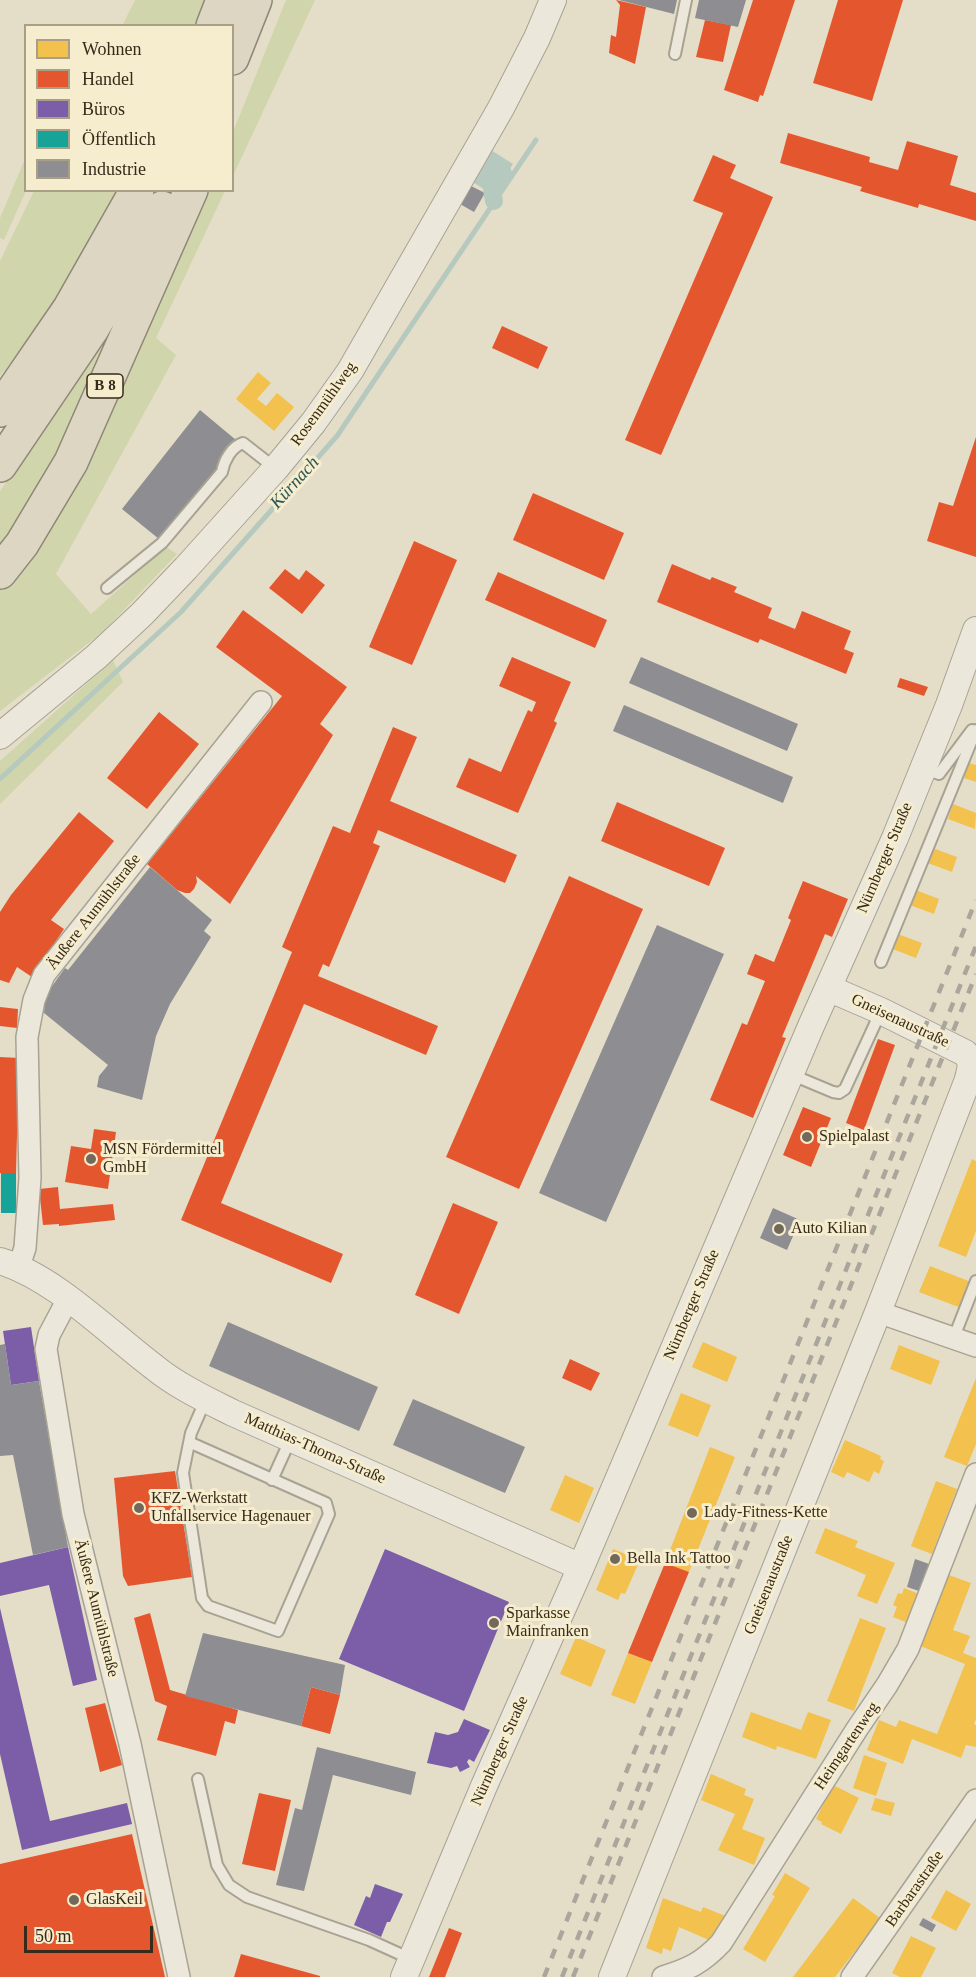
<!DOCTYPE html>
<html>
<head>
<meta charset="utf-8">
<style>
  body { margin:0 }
  #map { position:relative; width:976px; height:1977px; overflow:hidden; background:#e4dec9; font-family:Georgia,serif }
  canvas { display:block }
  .legend { position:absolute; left:24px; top:24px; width:210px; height:168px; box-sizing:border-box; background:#f6edce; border:2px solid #a99f86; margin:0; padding:8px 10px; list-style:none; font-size:18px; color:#362a1b }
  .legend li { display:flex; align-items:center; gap:12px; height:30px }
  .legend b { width:30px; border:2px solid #a99f86 }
  .scale { position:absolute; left:24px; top:1926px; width:129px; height:27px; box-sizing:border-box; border:3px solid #362a1b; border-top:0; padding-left:8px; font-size:18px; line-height:21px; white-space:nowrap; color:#362a1b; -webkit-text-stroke:4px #f6edce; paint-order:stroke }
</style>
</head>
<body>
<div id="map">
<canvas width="976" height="1977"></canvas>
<ul class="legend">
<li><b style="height:16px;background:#f2c14e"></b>Wohnen</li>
<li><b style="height:16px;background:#e4572e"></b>Handel</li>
<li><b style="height:16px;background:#7b5ea7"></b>Büros</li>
<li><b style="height:16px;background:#17a398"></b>Öffentlich</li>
<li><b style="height:16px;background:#8d8d92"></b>Industrie</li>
</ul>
<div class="scale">50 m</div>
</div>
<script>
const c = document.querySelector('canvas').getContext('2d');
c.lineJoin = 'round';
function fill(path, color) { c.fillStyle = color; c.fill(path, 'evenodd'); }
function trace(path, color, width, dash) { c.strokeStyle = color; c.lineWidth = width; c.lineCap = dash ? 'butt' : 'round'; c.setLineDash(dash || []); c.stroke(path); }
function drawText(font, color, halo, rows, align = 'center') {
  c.font = font + ' Georgia,serif'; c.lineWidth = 6; c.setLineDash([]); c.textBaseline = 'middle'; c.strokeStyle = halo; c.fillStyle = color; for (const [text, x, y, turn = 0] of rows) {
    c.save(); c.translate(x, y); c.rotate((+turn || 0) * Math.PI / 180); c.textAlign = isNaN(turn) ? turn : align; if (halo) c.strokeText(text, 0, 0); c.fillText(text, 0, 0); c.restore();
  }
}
const green = new Path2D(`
  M135,0H210L200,25L122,26Z
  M286,0H315L233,176V132Z
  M25,159L26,191L4,240L0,238V218Z
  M34,191H122L50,313L0,376V261Z
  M207,191H225L156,338L176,355L56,574L91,614L166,547L177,554L103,632L0,711V587Z
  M164,228L83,417L0,560V491L90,362Z
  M113,660L123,682L0,804V761Z`);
const water = new Path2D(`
  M491,150L513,164L493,195L471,181Z`);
const homes = new Path2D(`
  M258,372L271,383L257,399L266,406L277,393L294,407L274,431L236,399Z
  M969,763L976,765V782L964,778Z
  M953,804L976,813L975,829L948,819Z
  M930,847L957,857L952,872L925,862Z
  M913,889L939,899L934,914L907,904Z
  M895,933L922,943L916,958L890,948Z
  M972,1159L976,1161V1231L966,1257L938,1246Z
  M930,1266L971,1282L961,1308L919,1292Z
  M703,1342L737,1357L727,1382L692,1367Z
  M899,1345L940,1361L931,1385L890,1369Z
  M976,1378V1444L967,1466L944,1457Z
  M681,1393L711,1405L698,1437L668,1425Z
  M845,1440L881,1456L880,1459L884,1461L879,1474L874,1471L869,1482L847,1472L844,1478L831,1472Z
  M710,1447L735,1457L689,1572L665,1563Z
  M565,1475L594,1488L579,1523L550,1510Z
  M936,1481L957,1489L932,1554L911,1546Z
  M825,1528L858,1541L855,1547L895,1563L877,1604L857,1596L866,1575L815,1553Z
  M613,1549L640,1560L625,1594L621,1593L618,1600L596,1590Z
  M946,1574L971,1583L953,1630L970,1636L963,1653L976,1658V1719L974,1724L976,1725V1747L966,1745L961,1758L912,1739L903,1764L867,1750L879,1720L896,1727L899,1720L937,1734L965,1664L918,1645Z
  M904,1588L924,1596L913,1625L893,1617L897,1607L893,1605L898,1593L902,1594Z
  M860,1618L886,1628L854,1711L827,1701Z
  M576,1637L606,1650L591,1687L560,1674Z
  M628,1653L652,1662L635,1704L611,1695Z
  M751,1712L801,1730L808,1712L831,1720L816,1759L777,1746L776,1750L742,1737Z
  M864,1755L887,1763L876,1796L853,1788Z
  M711,1774L746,1789L744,1795L754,1799L742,1829L765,1838L754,1865L718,1850L735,1814L701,1800Z
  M833,1785L859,1798L841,1834L821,1824L822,1822L816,1819Z
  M875,1798L895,1803L891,1816L871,1810Z
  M785,1873L810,1888L765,1962L743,1949L775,1896L772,1895Z
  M946,1890L971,1904L956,1931L931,1918Z
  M663,1898L701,1912L703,1907L728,1917L718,1944L679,1927L671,1951L663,1948L662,1954L646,1948Z
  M853,1898L880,1918L852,1955L835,1977H793Z
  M911,1936L936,1948L921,1977H900L892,1973Z`);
const shops = new Path2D(`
  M616,0L646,7L635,64L609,53L611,35L616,37L620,5Z
  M753,0H795L763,96L760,95L758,102L724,90Z
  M838,0H903L872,101L813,83Z
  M705,20L731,25L723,62L696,57Z
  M788,133L870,157L869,162L898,170L907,141L958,156L950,185L976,193V221L919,204L918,208L860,191L862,187L780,163Z
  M713,155L736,165L730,178L773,197L661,455L625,440L723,213L693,201Z
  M502,326L548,347L538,369L492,348Z
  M976,437V557L927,541L939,502L953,506Z
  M533,493L624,533L604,580L513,540Z
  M414,541L457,560L412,665L369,647Z
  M672,564L710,580L712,577L737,587L734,592L772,608L768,618L795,629L802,611L851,631L844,649L854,653L846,674L760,639L758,643L657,602Z
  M285,569L299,580L306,570L325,585L302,614L269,588Z
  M498,572L607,620L595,648L485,600Z
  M243,610L347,687L320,724L333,735L230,904L196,876L197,882L194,889L190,893H185L177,890L147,864L282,696L216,647Z
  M512,657L571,682L554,721L557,723L518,813L456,787L469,758L501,772L528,710L532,712L536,702L499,686Z
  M900,678L928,687L924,696L897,687Z
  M159,712L199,744L147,809L107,778Z
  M393,727L417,737L390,801L517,855L505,883L378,830L373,843L380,846L329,967L323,964L318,976L438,1026L426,1055L304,1004L221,1203L343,1254L331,1283L181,1220L292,952L282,947L333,826L350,833Z
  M617,802L725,848L709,886L601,841Z
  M79,812L114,841L51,920L64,929L32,977L17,967L9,983L0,980V912L11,895Z
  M569,876L643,909L519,1189L446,1157Z
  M803,881L848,899L832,937L825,934L782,1037L786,1038L753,1118L710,1100L742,1023L747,1025L765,981L747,974L755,954L774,962L791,920L788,918Z
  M0,1007L18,1009L17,1028L0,1026Z
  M878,1039L895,1045L864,1130L846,1123Z
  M0,1057L19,1058L16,1173H0Z
  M803,1107L831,1118L811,1167L783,1155Z
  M94,1129L116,1132L108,1189L65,1182L71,1146L91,1149Z
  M58,1187L60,1209L113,1204L115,1220L59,1226V1224L43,1225L39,1189Z
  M453,1203L498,1222L459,1314L415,1295Z
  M570,1359L600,1373L591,1391L562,1378Z
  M175,1471L192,1577L128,1586L123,1576L114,1478Z
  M665,1563L689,1572L652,1662L628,1653Z
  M150,1613L170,1690L238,1710L235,1724L225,1721L216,1756L157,1740L167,1706L155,1701L134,1618Z
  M311,1687L340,1695L330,1734L301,1726Z
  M105,1703L122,1765L100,1772L85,1708Z
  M259,1793L291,1800L275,1871L242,1864Z
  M132,1834L165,1977H0V1864Z
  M449,1928L462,1933L445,1977H429Z
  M241,1954L320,1976V1977H234Z`);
const offices = new Path2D(`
  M31,1327L39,1381L11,1385L3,1331Z
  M68,1547L97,1680L73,1686L49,1585L0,1596V1563Z
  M385,1549L509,1602L464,1711L339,1659Z
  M0,1608L50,1821L127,1803L132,1824L22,1850L0,1754Z
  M464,1719L490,1730L474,1762L469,1759L467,1762L470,1767L460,1772L457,1766L451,1768L427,1763L435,1732L448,1735L458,1732Z
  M375,1884L403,1894L390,1922H387L381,1937L354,1925L366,1896L370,1898Z`);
const public = new Path2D(`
  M1,1173H16V1213H1Z`);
const industry = new Path2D(`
  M619,0H677L674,14Z
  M699,0H746L738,27L695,18Z
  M471,186L485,193L474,212L460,204Z
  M200,410L236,440L218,462L220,464L159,539L122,509Z
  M641,657L798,724L787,751L629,683Z
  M624,705L793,777L783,803L613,731Z
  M150,867L212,920L204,931L211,937L170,1004L156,1036L142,1100L97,1087L99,1076L108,1065L44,1013L45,1001L50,989L65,968L68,970Z
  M657,925L724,954L606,1222L539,1193Z
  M773,1208L800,1220L787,1250L760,1238Z
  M228,1322L378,1387L359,1431L209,1366Z
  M5,1344L11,1385L39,1381L68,1547L33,1555L13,1455L0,1456V1345Z
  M413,1399L525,1447L505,1493L393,1445Z
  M915,1559L932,1565L922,1592L907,1587Z
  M203,1633L345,1665L340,1695L311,1687L301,1726L185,1696Z
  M317,1747L416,1772L411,1795L333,1775L304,1891L276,1885L295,1808L302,1810Z
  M923,1918L936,1925L932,1932L919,1925Z`);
const stream = new Path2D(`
  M0,779L181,612L337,436L536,140`);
const canal = new Path2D(`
  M494,201L492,190L503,173`);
const service = new Path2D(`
  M675,54L686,0
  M107,588L162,543L222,472C224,461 231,447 243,443L275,468
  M923,768L939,774L972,730
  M881,962L976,730
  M790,1074L833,1092L839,1093L845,1089L881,1011
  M954,1337L976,1281
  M191,1443L326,1503L329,1514L278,1631L208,1606L202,1598L183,1473L191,1433L206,1399
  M272,1480L291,1438
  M198,1779L217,1865L229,1885L247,1897L369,1940L411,1959`);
const minor = new Path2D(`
  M19,1266L25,1248L30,1178L27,1037L34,1000L44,975L261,702
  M68,1299L49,1335L46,1349L73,1514L130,1744L179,1977
  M878,1312L976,1346
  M663,1977C689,1969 702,1963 721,1943L857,1729L887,1685L908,1649L976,1474
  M852,1977L976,1800`);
const tertiary = new Path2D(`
  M0,736L96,657L142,614L186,568L276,468L313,423L350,371L501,108L537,38L553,0
  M0,1261C54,1277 109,1333 154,1367C177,1386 207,1400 233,1413L581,1567
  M404,1977L484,1786L581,1567L811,1026L895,838L949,705L976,630
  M612,1977L878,1312L967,1082C970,1071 974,1062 965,1053L881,1011L828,988`);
const trunk = new Path2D(`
  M213,26L223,0
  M232,58L255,0
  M0,410L70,308L137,190
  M0,465L92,329L162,208
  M0,572L22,544L71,462L191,190`);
const rail = new Path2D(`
  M544,1977L976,900
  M562,1977L976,946
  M573,1977L976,974`);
const markers = [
  [807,1137,6,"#736958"],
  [91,1159,6,"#736958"],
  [779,1229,6,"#736958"],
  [139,1508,6,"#736958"],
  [692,1513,6,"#736958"],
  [615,1559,6,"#736958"],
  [494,1623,6,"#736958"],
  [74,1900,6,"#736958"]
];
const shields = [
  [105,386,36]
];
const shieldNames = [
  ["B 8",105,386]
];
const streetNames = [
  ["Rosenmühlweg",324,404,-54],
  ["Nürnberger Straße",885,858,-67],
  ["Äußere Aumühlstraße",94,912,-52],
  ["Gneisenaustraße",900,1021,25],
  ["Nürnberger Straße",692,1305,-67],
  ["Matthias-Thoma-Straße",315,1449,24],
  ["Gneisenaustraße",769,1585,-68],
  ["Äußere Aumühlstraße",96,1608,76],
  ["Heimgartenweg",847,1746,-56],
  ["Nürnberger Straße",500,1751,-66],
  ["Barbarastraße",915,1889,-55]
];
const poiNames = [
  ["Spielpalast",819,1137],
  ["MSN Fördermittel",103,1150],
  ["GmbH",103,1168],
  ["Auto Kilian",791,1229],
  ["KFZ-Werkstatt",151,1499],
  ["Unfallservice Hagenauer",151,1517],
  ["Lady-Fitness-Kette",704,1513],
  ["Bella Ink Tattoo",627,1559],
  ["Sparkasse",506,1614],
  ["Mainfranken",506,1632],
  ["GlasKeil",86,1900]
];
const waterNames = [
  ["Kürnach",295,483,-48]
];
fill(green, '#d1d5ab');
fill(water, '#b6c9be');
fill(homes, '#f2c14e');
fill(shops, '#e4572e');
fill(offices, '#7b5ea7');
fill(public, '#17a398');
fill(industry, '#8d8d92');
trace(stream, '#b6c9be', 5);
trace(canal, '#b6c9be', 18);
trace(service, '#a8a293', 14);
trace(minor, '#a8a293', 24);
trace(tertiary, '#a8a293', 28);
trace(trunk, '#8e8779', 36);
trace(service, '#ebe7db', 10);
trace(minor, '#ebe7db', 21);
trace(tertiary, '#ebe7db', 26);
trace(trunk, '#dcd6c2', 33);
trace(rail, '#aaa69b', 4.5, [10, 10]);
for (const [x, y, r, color] of markers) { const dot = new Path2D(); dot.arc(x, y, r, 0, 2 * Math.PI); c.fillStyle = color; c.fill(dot); trace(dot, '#f6edce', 2); }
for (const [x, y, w] of shields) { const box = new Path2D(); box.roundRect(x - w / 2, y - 12, w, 24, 4.5); c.fillStyle = '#f6edce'; c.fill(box); trace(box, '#362a1b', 1.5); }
drawText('bold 15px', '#362a1b', null, shieldNames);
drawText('16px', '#362a1b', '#f6edce', streetNames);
drawText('16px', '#362a1b', '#f6edce', poiNames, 'left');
drawText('italic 18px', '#2a5656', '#f6edce', waterNames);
</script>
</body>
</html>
